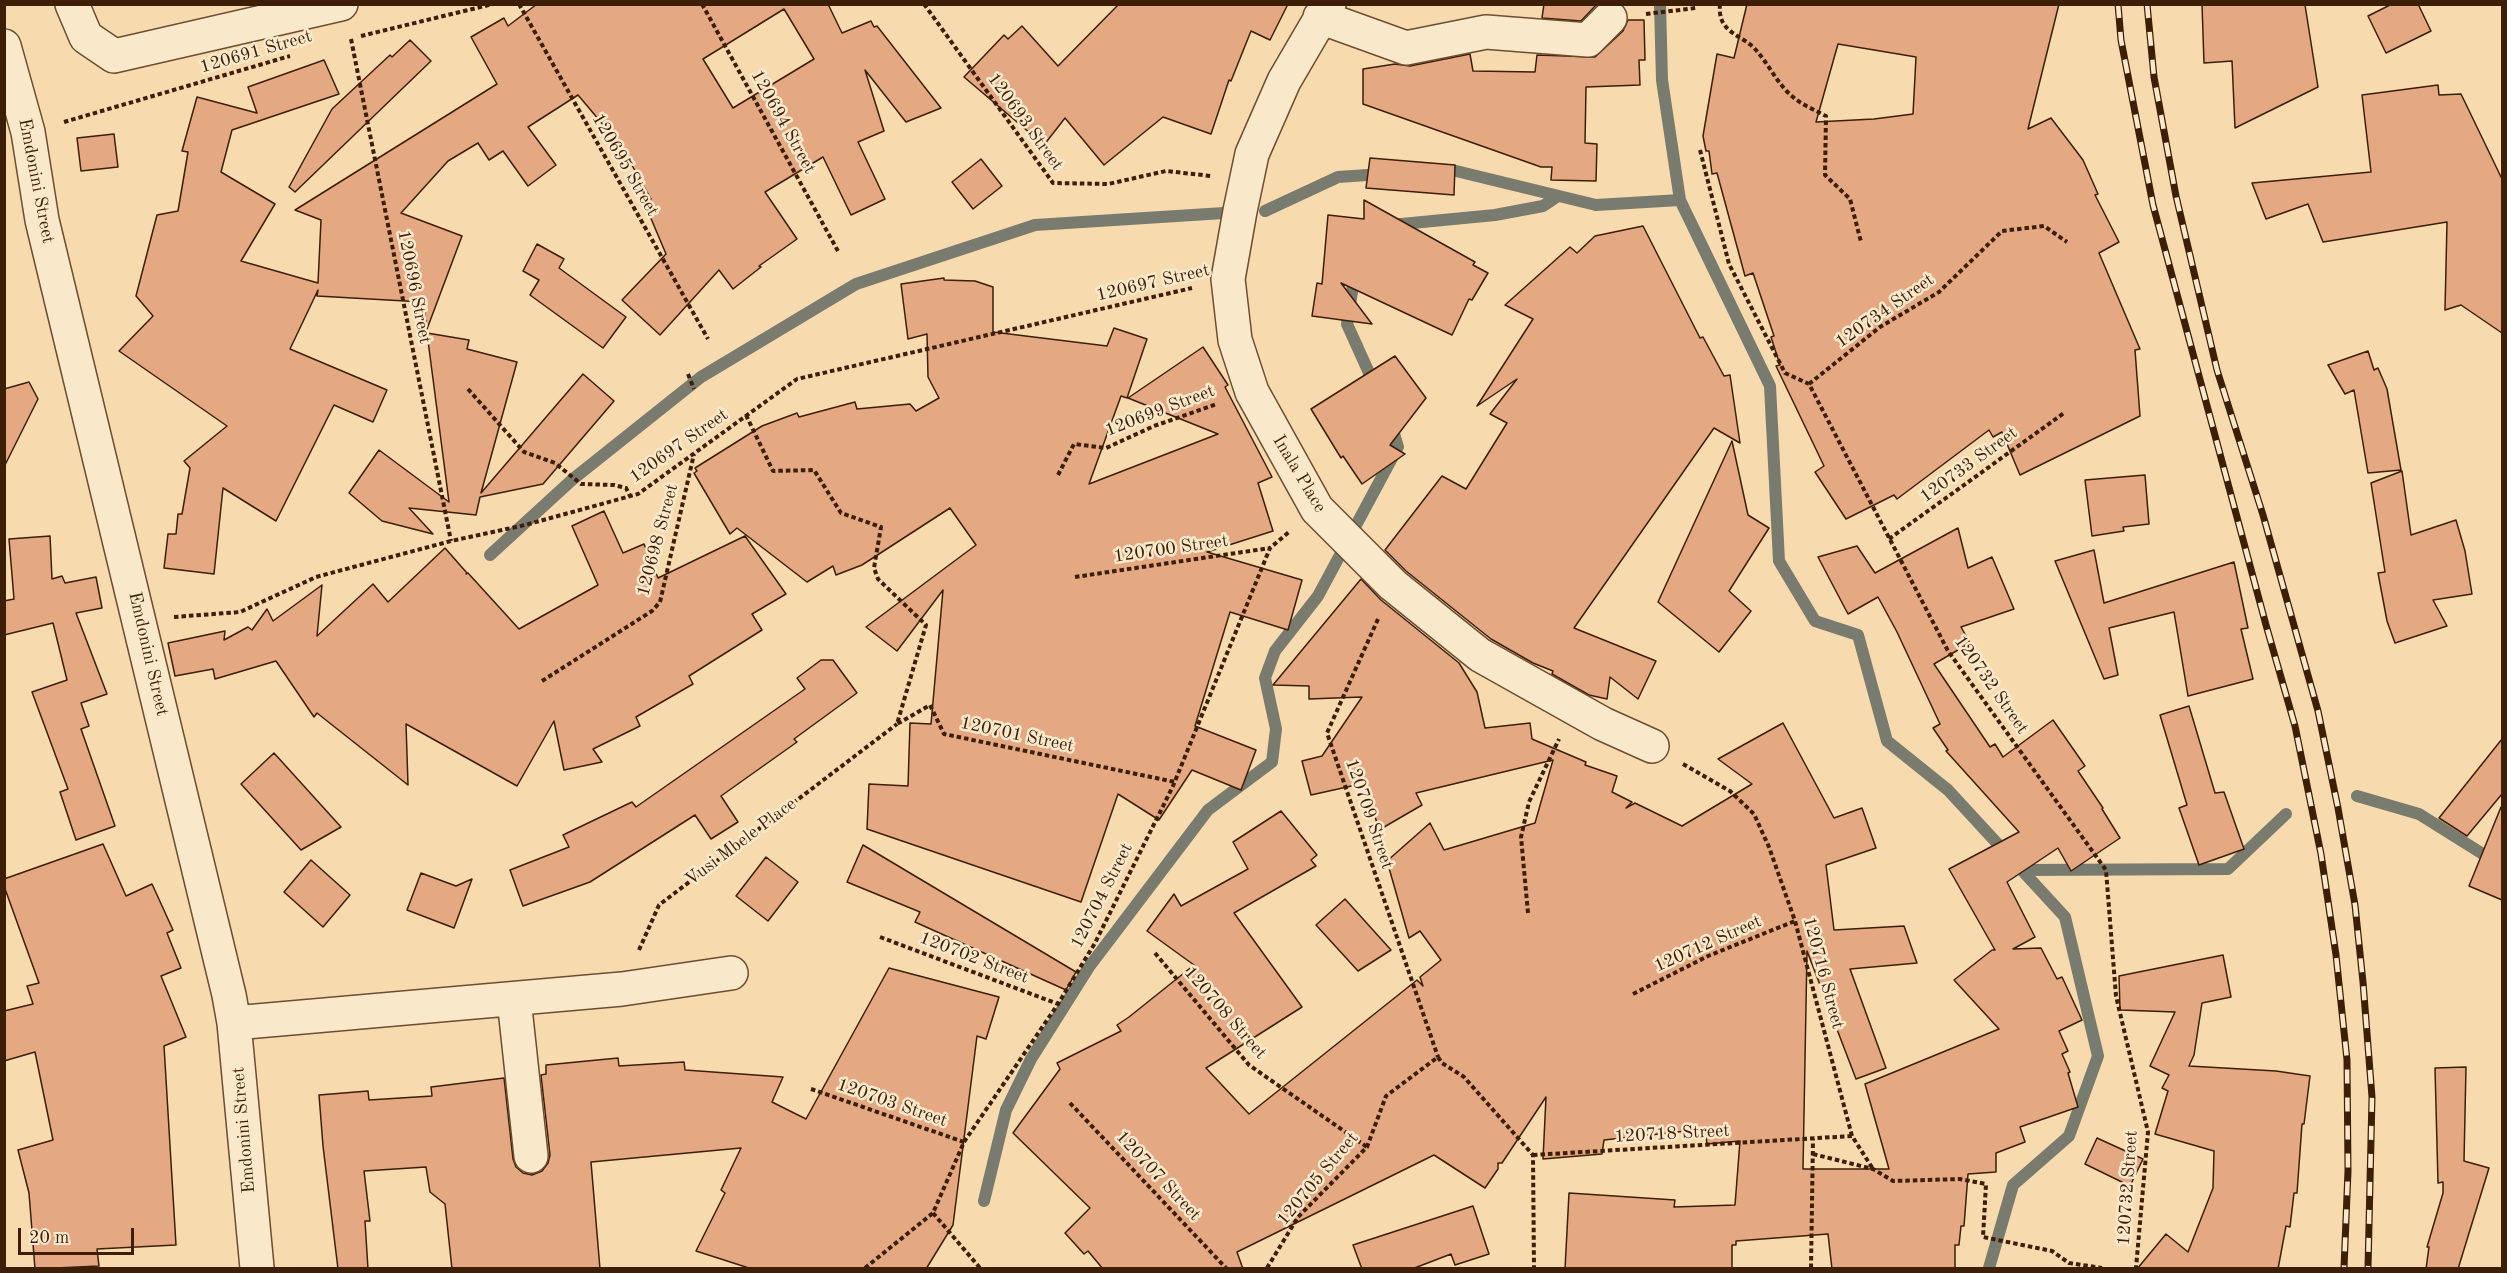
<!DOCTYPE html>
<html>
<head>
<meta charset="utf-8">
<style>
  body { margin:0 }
  #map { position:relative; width:2507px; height:1273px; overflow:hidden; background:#f7dbaf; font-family:"Old Standard TT",serif }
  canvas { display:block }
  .frame { position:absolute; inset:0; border:6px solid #3d1e07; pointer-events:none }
  .scale { position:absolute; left:18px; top:1228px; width:116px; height:27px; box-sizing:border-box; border:3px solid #3d1e07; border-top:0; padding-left:8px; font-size:18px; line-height:21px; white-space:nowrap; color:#3d1e07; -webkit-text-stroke:4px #fae8cb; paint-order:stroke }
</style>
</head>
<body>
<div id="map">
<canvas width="2507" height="1273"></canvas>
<div class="frame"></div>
<div class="scale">20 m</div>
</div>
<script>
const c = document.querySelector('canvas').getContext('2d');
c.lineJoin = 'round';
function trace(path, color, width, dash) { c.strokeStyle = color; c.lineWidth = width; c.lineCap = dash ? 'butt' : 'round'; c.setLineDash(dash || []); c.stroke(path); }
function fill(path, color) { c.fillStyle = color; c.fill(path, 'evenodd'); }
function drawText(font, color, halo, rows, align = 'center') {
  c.font = font + ' "Old Standard TT",serif'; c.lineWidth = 5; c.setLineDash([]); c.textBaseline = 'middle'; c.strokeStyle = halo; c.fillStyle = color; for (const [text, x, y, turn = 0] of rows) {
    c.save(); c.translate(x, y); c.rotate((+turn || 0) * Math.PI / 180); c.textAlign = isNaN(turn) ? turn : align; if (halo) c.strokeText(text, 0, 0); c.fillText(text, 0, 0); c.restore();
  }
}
const stream = new Path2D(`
  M1660,4L1662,80L1680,200L1770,386L1779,561L1815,621L1858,635L1887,741L1948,790L2065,917L2098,1056L2069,1136L2013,1185L1989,1268
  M1438,171L1452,170L1596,205L1680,200
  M1265,211L1338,177L1382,174
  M1391,225L1495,215L1543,206L1558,196
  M1355,272L1347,324L1375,386
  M490,555L573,479L701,377L856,284L1035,225L1224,213
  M2357,796L2419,814L2502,866
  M2023,870L2228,869L2286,814
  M984,1201L1006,1110L1031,1059L1089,967L1208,810L1272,762L1276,729L1265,678L1275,651L1318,596L1398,447L1391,424`);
const building = new Path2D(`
  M537,4H828L842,33L871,21L874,27L877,26L941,108L906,122L865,70L884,131L858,142L885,199L851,215L823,157L765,192L797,239L759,266L761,267L733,289L719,270L660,335L622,300L666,254L644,202L651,199L621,146L578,95L528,127L556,165L528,186L503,151L489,160L478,143L448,161L401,213L462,236L427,329L423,302L317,296L318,290L290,349L387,390L373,422L334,405L276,521L223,488L214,574L164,568L168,534H176L178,514H182L190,468L184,461L227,426L119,351L153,316L136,296L157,215L178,211L188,152L182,151L197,97L257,113L248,87L324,60L339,94L232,130L221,172L275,204L241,261L318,283L321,220L295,210L497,84L471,37L504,18L508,26ZM784,9L814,59L733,108L703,59Z
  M1119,4H1288L1270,40L1251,31L1231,81L1229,80L1211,134L1163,117L1104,165L1065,118L1044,145L964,77L1004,35L1008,39L1022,26L1058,66Z
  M1544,4H1597L1581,21L1542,18Z
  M1747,4H2059L2028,129L2051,118L2083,160L2098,194L2095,195L2119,242L2099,253L2140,349L2135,350L2140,416L2020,475L2002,432L1993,437L1989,430L1897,499L1894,495L1846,519L1815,472L1824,466L1776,366L1780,365L1771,337L1774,336L1753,273L1745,276L1717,173L1712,174L1709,151H1706L1703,136L1717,54L1734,58ZM1838,44L1916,57L1913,114L1874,119L1816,122Z
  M2202,4L2305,5L2318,87L2235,128L2232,61L2204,63Z
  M2392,4H2418L2431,31L2386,53L2368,16Z
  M1628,20H1644L1645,60H1639L1640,85L1586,87L1585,143L1597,144L1596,181L1551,180L1552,167H1541L1363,104V69L1395,64L1410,66L1470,54L1473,71L1535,72L1537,55L1595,57L1623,31Z
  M410,40L431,61L295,192L289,187L332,109L390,55L392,57Z
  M2438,85L2439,95L2461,94L2502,179V333L2461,305L2445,310L2447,222L2323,242L2308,204L2266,219L2252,183L2371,172L2362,95Z
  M114,134L118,167L81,171L77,138Z
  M1370,158L1455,165L1454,195L1366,188Z
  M981,159L1002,186L973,209L952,182Z
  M1364,200L1475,262L1473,265L1488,273L1472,300L1469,299L1452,335L1341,283L1372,324L1312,316L1317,283L1322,284L1328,215L1364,219Z
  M1643,226L1700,338L1703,337L1724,376L1730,375L1740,443L1714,428L1574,628L1656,661L1638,699L1610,677L1607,699L1589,695L1552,674L1553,671L1533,663L1491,639L1406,571L1385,550L1442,476L1466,489L1507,423L1490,414L1517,379L1477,406L1533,319L1505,305L1570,247L1577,253L1595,236Z
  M537,244L564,259L559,268L626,317L603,348L530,295L539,280L523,271Z
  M944,278V280L975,281L993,287V332L1107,346L1114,328L1147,339L1127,398L1121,396L1089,484L1218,434L1128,398L1203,347L1228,385L1225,387L1272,477L1258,483L1273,531L1207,552L1302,580L1288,630L1230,612L1195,726L1256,750L1241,790L1192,770L1159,820L1118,794L1081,902L867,829L869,784L908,786L910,723L931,724L943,590L897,651L866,627L976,545L950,508L862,565L836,575L833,566L807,582L737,528L730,534L694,473L697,471L695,468L762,426L797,413L799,417L855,402L857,409L910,404L916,411L939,398L928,377L927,334L908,339L901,284Z
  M427,333L469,340L467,349L517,362L481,493L583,374L614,401L543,484L480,497L476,515L409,508L433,534L382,521L349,493L379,450L449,502Z
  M2368,351L2374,370L2378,368L2387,389L2401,470L2368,473L2354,390L2345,394L2328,365Z
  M1395,356L1426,398L1390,445L1405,454L1362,484L1343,456L1341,458L1311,409Z
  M29,382L38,399L4,467V389Z
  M1732,441L1748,515L1769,528L1729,591L1751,611L1719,652L1658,602Z
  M2402,471L2411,535L2456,520L2465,551L2472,594L2433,600L2447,626L2395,643L2387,621L2378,573L2385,572L2371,483Z
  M2145,475L2149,524L2123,527L2124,531L2092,536L2085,480Z
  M604,511L623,553L644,544L658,578L745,536L786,594L752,614L762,630L689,676L693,684L636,717L640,726L593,749L602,762L564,770L554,721L517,786L406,724L408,785L317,713L314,717L276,661L215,679L213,669L175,676L168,643L225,631L224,640L248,627L252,630L267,609L273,621L322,585L317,636L373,584L388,602L445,548L467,573L466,574L468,573L519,629L598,585L572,526Z
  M1958,528L1968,568L1992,557L2014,609L1961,627L1970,643L1934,664L1990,747L1995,744L2003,757L2053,720L2085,766L2078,771L2103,808L2102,809L2120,838L2071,871L2058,848L2007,882L2035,937L2013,949L2041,948L2057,979L2062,977L2082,1020L2059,1031L2068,1051L2062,1054L2070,1072L2068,1073L2078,1107L2020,1127L2025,1142L1996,1153V1172L1968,1174L1964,1226H1961L1959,1245H1955V1269H1832L1828,1234L1736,1241V1245H1732V1269H1565L1569,1193L1675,1200L1674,1207L1735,1205L1740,1141L1707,1144L1705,1129L1604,1140L1602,1154L1543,1159L1546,1097L1502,1163H1498V1169L1485,1188L1434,1155L1237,1252L1243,1269H1103L1088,1251L1084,1254L1065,1233L1090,1208L1013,1133L1060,1069L1057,1063L1121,1031L1117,1025L1129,1017L1194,965L1147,931L1174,894L1181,906L1248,869L1233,842L1281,811L1317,855L1311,860L1316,866L1234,913L1302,1007L1206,1068L1249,1114L1417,980L1423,986L1420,977L1441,960L1420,931L1409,938L1387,861L1430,823L1444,850L1535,823L1553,760L1416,793L1422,805L1379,830L1365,783L1311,795L1302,761L1322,756L1362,697L1309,699V686L1273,685L1361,579L1381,600L1459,663L1477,692L1485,728L1530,723L1532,739L1586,762L1585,765L1617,776L1612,792L1632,802L1626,808L1635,803L1682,826L1752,784L1718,759L1783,723L1834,818L1862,808L1876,848L1826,865L1834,930L1904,926L1917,963L1850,969L1886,1068L1856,1079L1807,951L1803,1169H1889L1865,1084L1999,1029L1954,980L1992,950H1995L1949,869L2019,832L1946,751L1948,750L1933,728L1940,724L1897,632L1878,597L1848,614L1818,557L1857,546L1875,573Z
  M50,536L52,579L62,576L65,583L96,577L102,608L76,613L107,694L81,703L89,726L81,729L115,826L76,840L60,792L68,789L32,692L67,680L53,623L4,635V601L14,599L9,539Z
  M2094,550L2104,603L2234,562L2248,628L2241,629L2253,679L2188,696L2174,612L2109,628L2118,675L2104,679L2055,561Z
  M821,660H833L857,693L794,739L797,742L721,796L738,822L711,839L695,815L590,882L523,906L510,870L569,847L563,835L632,802L636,807L805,689L797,678Z
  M2189,706L2215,793L2224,792L2244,849L2199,865L2179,808L2187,805L2160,715Z
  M2502,739V794L2467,836L2439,818Z
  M274,753L341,827L301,850L241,784Z
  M2501,807H2502V900L2469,886Z
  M103,844L126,896L152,884L173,930L167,933L181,968L161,976L186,1037L164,1046L176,1245L97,1249L99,1266L35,1269L29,1193L18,1150L53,1140L35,1052L4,1061V1011L33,1004L27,986L39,983L4,886V879Z
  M863,845L1076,972L1066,990L915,922L920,912L847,882Z
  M766,857L798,882L768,921L736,896Z
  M311,860L350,895L323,927L284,892Z
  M421,873L456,886L472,879L454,928L407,910Z
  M1345,899L1391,950L1358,971L1316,925Z
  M2223,955L2231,997L2202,1003L2194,1055L2189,1066L2276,1071L2310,1076L2304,1124H2302L2297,1193H2294L2290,1227L2286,1226L2278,1269H2137L2166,1234L2188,1252L2213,1188L2214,1151L2155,1134L2168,1091L2162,1088L2169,1075L2150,1066L2175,1012L2120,1010L2119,976Z
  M889,968L999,997L986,1039L977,1036L953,1225L926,1269H752L696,1251L725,1193L721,1190L741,1148L591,1162L600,1269H452L445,1204L430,1192L426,1167L364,1171L370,1221H365L368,1269H338L323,1146L319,1095L368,1091L369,1100L432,1096L431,1087L504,1078L513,1159L516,1167L523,1173L532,1175L542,1171L548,1163L550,1155L541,1075L546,1074V1065L618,1058L619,1066L684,1062L685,1070L783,1077L772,1102L806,1119Z
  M2466,1067L2464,1161L2489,1168L2458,1269H2426L2429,1247H2427L2443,1193V1182L2438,1183L2435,1068Z
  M2097,1138L2143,1159L2130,1186L2085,1164Z
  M1473,1206L1489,1254L1455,1265L1451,1254L1412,1269H1362L1353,1245Z`);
const path = new Path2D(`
  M519,4L708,339
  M702,4L839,253
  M924,4L1053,183L1108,184L1166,171L1211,176
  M1720,4C1717,33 1741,34 1755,49C1769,64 1777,84 1793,97C1802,105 1815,110 1826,116L1825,175L1850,199L1861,242
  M1646,14L1696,8V4
  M361,36L493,4
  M351,39L451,541
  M64,122L290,56
  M1700,150L1729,264L1785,373L1809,384L1948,651L2106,870L2116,996L2148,1132L2136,1268
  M688,374L694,389
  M1809,384L1880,327L1939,292L2002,231L2044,226L2067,242
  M468,389L524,452L555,463L581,484L614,485L626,488L630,496
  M746,415L773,471L814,470L841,513L881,527L874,568L878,579L926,625L897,724L930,705L944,734L1175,782
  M1058,475L1074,444L1106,448L1154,426L1217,404
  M1889,539L2064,413
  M1075,577L1270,548
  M174,617L240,612L316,577L451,541L525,525L638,494L797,379L1192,288
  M1378,619L1327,733L1438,1057
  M542,681L652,611L660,602L694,454
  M1683,764L1730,791L1754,814L1769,847L1795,921L1852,1136L1873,1169
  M1528,913L1521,837L1529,802L1559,739
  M880,937L1058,1004
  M639,950L659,905L897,724
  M1155,953L1249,1065L1367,1147
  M1633,994L1708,956L1795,921
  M811,1089L964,1142
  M1070,1103L1226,1268
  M1813,1154L1873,1169L1893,1181L1960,1179L1986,1184L1983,1237L2052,1251L2069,1263L2102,1268
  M1533,1155L1852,1136
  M933,1213L980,1268
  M865,1268L933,1213L964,1142L1058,1004L1095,943L1173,786L1270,548L1289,532
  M1267,1268L1298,1217L1367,1147L1386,1096L1438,1057L1442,1063L1464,1077L1533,1155L1534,1268
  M1811,1268L1813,1139`);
const street = new Path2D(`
  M72,4L86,37L114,56L341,4
  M1329,4L1284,81L1252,154L1240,211L1228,279L1235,340L1252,392L1317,509L1393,585L1480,655L1603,724L1652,746
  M1320,17L1406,48L1486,32L1588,40L1610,18
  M4,46L28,132L42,220L229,995L234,1023L257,1268
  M514,999L531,1156
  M234,1023L622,989L731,973`);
const rail = new Path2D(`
  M2118,4L2121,40L2153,205L2266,625L2295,726L2321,854L2336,955L2347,1060L2348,1171L2344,1268
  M2147,4L2154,77L2176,196L2217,370L2263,515L2318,711L2338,808L2355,905L2363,982L2372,1097L2368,1268`);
const streetNames = [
  ["120691 Street",256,52,-16],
  ["120694 Street",783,122,61],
  ["120693 Street",1025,122,54],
  ["120695 Street",625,165,60],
  ["Emdonini Street",36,181,79],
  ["120697 Street",1153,283,-13],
  ["120696 Street",414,287,79],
  ["120734 Street",1885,311,-35],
  ["120699 Street",1160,411,-21],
  ["120697 Street",679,446,-35],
  ["120733 Street",1969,465,-36],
  ["Inala Place",1299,474,59],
  ["120698 Street",658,540,-75],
  ["120700 Street",1171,549,-8],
  ["Emdonini Street",148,654,77],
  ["120732 Street",1991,685,55],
  ["120701 Street",1017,735,12],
  ["120709 Street",1369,814,71],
  ["Vusi Mbele Place",741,842,-37],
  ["120704 Street",1102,896,-63],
  ["120712 Street",1708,944,-24],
  ["120702 Street",974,958,21],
  ["120716 Street",1823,973,75],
  ["120708 Street",1225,1013,49],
  ["120703 Street",892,1103,19],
  ["Emdonini Street",244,1130,-95],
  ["120718 Street",1672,1134,-3],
  ["120707 Street",1158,1176,47],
  ["120705 Street",1318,1179,-50],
  ["120732 Street",2128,1188,-86]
];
trace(stream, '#787b6e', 12);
fill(building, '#e4a883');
trace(building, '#3d1e07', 1.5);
trace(street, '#6c4d31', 36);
trace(path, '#3d1e07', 4, [4.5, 3]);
trace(street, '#fae8cb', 33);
trace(rail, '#3d1e07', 7);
trace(rail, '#fae8cb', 4.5, [14]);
drawText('18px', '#3d1e07', '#fae8cb', streetNames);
</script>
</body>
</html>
